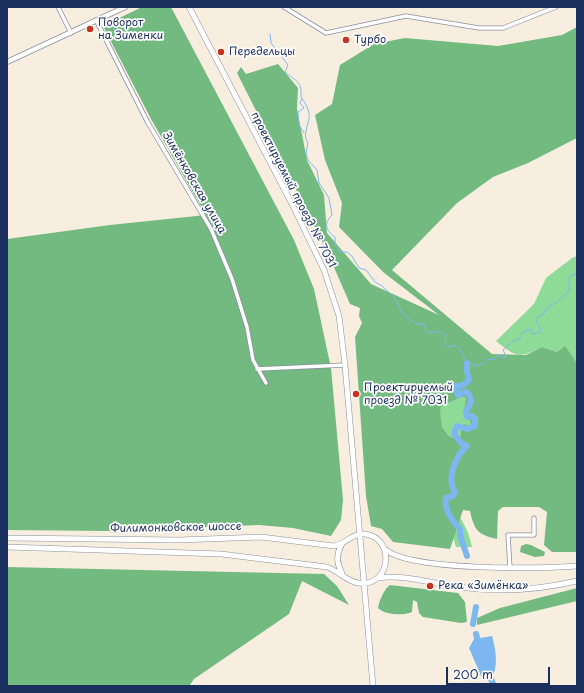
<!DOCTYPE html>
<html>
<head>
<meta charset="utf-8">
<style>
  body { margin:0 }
  #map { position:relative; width:584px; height:693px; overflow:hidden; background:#f8eedf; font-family:"Playpen Sans",sans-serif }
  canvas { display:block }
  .frame { position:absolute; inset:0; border:8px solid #1b2f5e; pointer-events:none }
  .scale { position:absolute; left:446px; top:667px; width:104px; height:18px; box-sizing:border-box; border:2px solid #1b2f5e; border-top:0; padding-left:5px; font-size:12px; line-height:14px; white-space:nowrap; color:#1b2f5e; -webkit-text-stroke:3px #fff; paint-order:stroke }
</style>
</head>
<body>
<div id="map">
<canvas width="584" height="693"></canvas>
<div class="frame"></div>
<div class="scale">200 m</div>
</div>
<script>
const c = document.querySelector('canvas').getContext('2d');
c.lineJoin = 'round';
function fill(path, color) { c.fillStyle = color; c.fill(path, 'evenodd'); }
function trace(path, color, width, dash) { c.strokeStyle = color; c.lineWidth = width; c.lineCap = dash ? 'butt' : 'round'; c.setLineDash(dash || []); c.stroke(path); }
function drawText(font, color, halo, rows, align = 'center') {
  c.font = font + ' "Playpen Sans",sans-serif'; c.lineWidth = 3.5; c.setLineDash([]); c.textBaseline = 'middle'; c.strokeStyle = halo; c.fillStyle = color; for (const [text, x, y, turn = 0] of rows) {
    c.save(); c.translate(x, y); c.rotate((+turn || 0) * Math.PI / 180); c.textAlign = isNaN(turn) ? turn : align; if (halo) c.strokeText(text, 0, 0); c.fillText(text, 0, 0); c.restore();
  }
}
const green = new Path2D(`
  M577,256V363L565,347L557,352L542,347C518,359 516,357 496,341L534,304L546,278L572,258Z
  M462,397L466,398L472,421L469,426L460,428L461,433L459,440L449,436L442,427C442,420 439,413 440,406Z
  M453,508C463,520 469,532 472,547H456L453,538Z`);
const forest = new Path2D(`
  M142,7H171L294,240L314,289L331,368L343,500L341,520L331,536L293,528L259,525L108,531L7,530V239L110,225L206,215L151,119L103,26Z
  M577,27V138L528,163L493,177L457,203L392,270L492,354L526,355L542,347L557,352L565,346L577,363V552H552L544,545L547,512L539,507H503L498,511L497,539C478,535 474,530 470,511L463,510L450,549L393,542L382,529L371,526L366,496L355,337L362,323L359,316L360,308L350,304L326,249L237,73L241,67L246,74L278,64L298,88L297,109L307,160L324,195L327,233L371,284L439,315L383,272L339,227L342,203L325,160L315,115L332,104L340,65L374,44L405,38L498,46L562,35ZM462,397L466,398L464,411L467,419L471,422L469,426L464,424L460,428L461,433L459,440L449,436L442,427C442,420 439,413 441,406Z
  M526,544L531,545L545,552L544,556L535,557L520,552L521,546Z
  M7,567L324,574L337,586L349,605L302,581L289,614L194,679L189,686H7Z
  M390,585L458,593L465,602L467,622L461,623L423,617L419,613L417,602L413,600L412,612C403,616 385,615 378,608C379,601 384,589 390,585Z
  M577,588V601L477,625V618L500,608Z`);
const water = new Path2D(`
  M492,636C496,650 499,669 490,680L482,678L469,648L474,639Z`);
const stream = new Path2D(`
  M270,34L271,43L288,65L285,72C295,81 302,80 301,97C304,101 308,107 309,113C311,122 301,134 308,143L306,153L308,160L317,170L319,183L329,198L332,215C323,224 326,230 335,237V244L340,252H347L352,256L359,268L366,270L375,282L382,286L395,298L401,311L407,317L416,324H424L426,331L432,333L438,331L444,334L446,337L445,343L449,347L455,345L460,349L465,360
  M302,99L300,103L304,108L298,112L299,125L304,133
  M467,362L476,366L483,364L487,359L494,360L497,355L505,358L506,356L503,350L515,340H519L523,332L530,329L532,334L540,332L541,329L536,321L539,316L544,314L545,310C555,303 561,300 569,291V279L571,275L575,274L577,276`);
const river = new Path2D(`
  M467,372V363
  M467,556L460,535V529C453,522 443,508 446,498L453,496L455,493C448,480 452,468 459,455C461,451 465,450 467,446L462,444L454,434L457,426L467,429L475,426V419L472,416L467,417L466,412C469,404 474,403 468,393L465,392L458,395L455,386H462L469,380L468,375
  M473,624L476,607
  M476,634L479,646
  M488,672L494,686`);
const minor = new Path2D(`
  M58,7L71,33
  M284,7L326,33L406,16L479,28H503L556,7
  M97,22L147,121L211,229L232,279L247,327L253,360L266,383
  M257,369L345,365
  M510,568L508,535H534V518`);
const tertiary = new Path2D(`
  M7,62L125,7`);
const secondary = new Path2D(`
  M189,7L291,202L324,270L339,316L345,365L373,686
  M7,538L179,540L261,537L334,546C346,544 352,533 365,534C396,538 391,587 359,583C347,582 339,571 327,567L221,554L7,547
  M385,549C408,571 543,569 577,566
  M342,573C336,563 336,554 342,544
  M378,578C402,574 435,584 459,587C499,593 538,590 577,581`);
const markers = [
  [90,29,4,"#c8321e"],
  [346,40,4,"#c8321e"],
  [221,52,4,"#c8321e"],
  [356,394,4,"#c8321e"],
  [430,586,4,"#c8321e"]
];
const poiNames = [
  ["Поворот",98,23],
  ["на Зименки",98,36],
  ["Турбо",354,40],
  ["Передельцы",229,52],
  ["Проектируемый",364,388],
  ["проезд № 7031",364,401],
  ["Река «Зимёнка»",438,586]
];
const streetNames = [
  ["Зимёнковская улица",194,183,60],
  ["проектируемый проезд № 7031",293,190,63],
  ["Филимонковское шоссе",176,528,-1]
];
fill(green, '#8eda97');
fill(forest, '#72ba80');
fill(water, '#7cb8ef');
trace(stream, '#7cb8ef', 1);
trace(river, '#7cb8ef', 6);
trace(minor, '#8a8e9e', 5);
trace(tertiary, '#8a8e9e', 6);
trace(secondary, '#8a8e9e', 6);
trace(minor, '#fff', 3.5);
trace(tertiary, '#fff', 4.5);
trace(secondary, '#fff', 5);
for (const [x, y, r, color] of markers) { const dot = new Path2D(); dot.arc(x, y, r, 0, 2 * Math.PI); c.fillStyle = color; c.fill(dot); trace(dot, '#fff', 1.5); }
drawText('11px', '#1b2f5e', '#fff', poiNames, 'left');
drawText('11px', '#1b2f5e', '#fff', streetNames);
</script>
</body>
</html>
